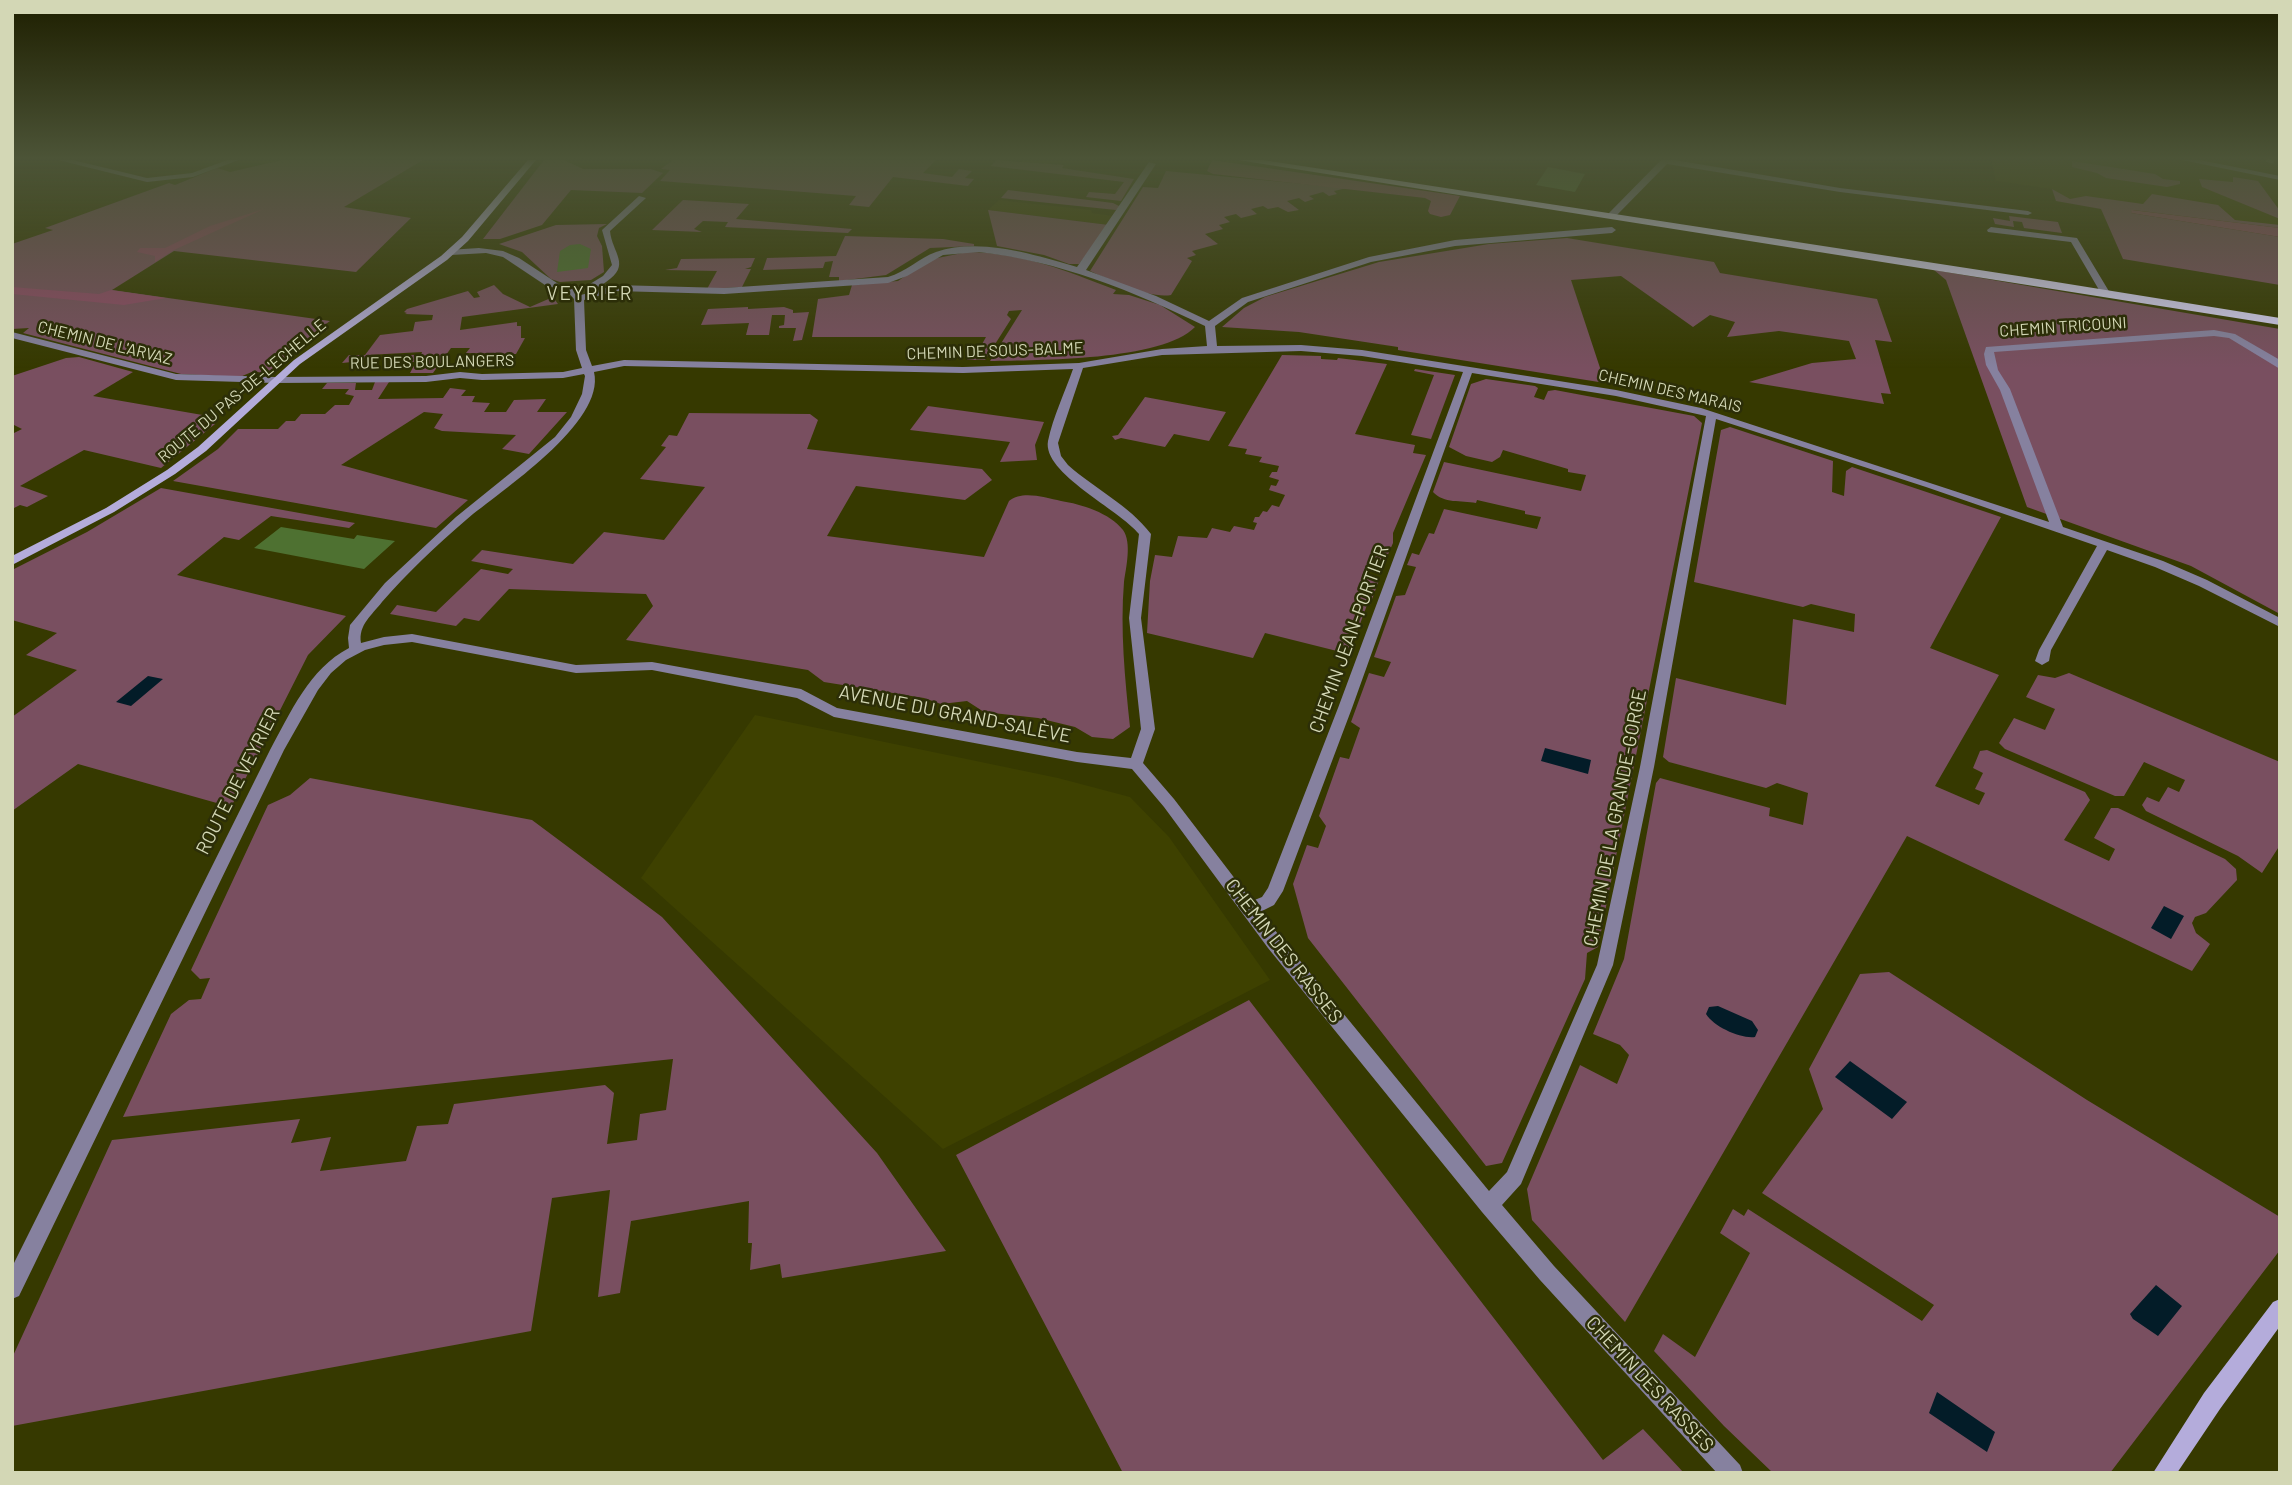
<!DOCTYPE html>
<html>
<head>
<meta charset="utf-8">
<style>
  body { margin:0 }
  #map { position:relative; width:2292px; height:1485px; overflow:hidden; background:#363900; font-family:Barlow,sans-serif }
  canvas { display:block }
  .frame { position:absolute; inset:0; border:14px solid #d3d7b5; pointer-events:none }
</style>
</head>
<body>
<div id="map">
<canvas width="2292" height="1485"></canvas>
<div class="frame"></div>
</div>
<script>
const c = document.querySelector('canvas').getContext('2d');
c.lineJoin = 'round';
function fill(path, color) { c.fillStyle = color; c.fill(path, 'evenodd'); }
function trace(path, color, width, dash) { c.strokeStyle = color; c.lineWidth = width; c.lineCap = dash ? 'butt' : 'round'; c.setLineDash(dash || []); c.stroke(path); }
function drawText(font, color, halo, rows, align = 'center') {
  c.font = font + ' Barlow,sans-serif'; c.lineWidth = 5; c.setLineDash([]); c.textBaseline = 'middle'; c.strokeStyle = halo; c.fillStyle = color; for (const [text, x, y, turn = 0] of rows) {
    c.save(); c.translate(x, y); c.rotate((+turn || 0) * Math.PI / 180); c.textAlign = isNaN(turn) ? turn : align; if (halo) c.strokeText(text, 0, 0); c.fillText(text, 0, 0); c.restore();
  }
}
const built = new Path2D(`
  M1991,160H2280V237L2056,201L2052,189L1996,181Z
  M999,200L1091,210L1092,213L1113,216L1109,225L988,210Z
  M755,715L1058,778L1130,797L1169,837L1270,980L943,1149L641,878Z`);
const green = new Path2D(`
  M282,160H423L344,207L411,218L356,272L174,251L112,290L330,321L323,326L328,328L327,330L291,353L294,354L266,374L254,371L240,377L181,374L23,333L29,328L12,329V244L53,230L45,228L169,183L175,185L217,168L230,172Z
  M544,160H564L583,169H651L663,173L642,193L571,190L542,225L500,239H483Z
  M673,160H936L923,173L952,177L959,169L972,171L965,178L974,179L968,186L893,177L869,207L849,205L856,196L660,181L670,170L661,169Z
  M996,160L1064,165L1062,168L1134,179L1121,201L1086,197L1089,192L1115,194L1124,182L991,166Z
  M2072,161L2155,174L2163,179L2180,181V184L2167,187L2106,178L2097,173L2072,167Z
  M1166,171L1347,188L1334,191L1337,194L1329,196L1323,192L1309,196L1314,199L1305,202L1299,198L1287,201L1299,210L1288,212L1278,207L1268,209L1263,206L1251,209L1257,214L1241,218L1236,214L1224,217L1230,222L1219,225L1223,229L1205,234L1218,244L1192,251L1196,255L1187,258L1192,261L1171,295C1150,299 1110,280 1090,271L1143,187L1158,188Z
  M2233,177L2258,181L2280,211V219L2202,187L2199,179L2233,182Z
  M2052,189L2070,199L2086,196L2143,204L2152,194L2218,205L2235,220L2280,225V228L2133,210L2131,213L2280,237V285L2123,259L2101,209L2056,201Z
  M1008,190L1113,203L1121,207L1116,210L1001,198Z
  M683,200L749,204L736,219L852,229L848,233L725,227L728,222L703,221L694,229L702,232L652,230Z
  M988,210L1109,225L1079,264H1069L1044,255L997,246Z
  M2009,216L2058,222L2062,233L2024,228L2022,222L2013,221L2014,227L1995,224L1993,218L2010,221Z
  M607,224L599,228L597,236L602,246L604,272L591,280L560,282L551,279L522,252L499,244L556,225Z
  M845,236L943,239L974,244V246L930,248L886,275L839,281V277H829L833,261L825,262L823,268L763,270L767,258L836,256Z
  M1567,238L1714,262L1720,273L1877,299L1892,342L1875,340L1891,394L1881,393L1884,404L1749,382L1812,363L1856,359L1849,341L1779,331L1727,337L1735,322L1710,315L1693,327L1621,276L1571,280L1605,383L1398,350V347L1299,332L1222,327L1244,308L1265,297L1379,262L1489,244Z
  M967,252C1024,253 1064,270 1116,290L1113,294L1129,295L1160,305L1195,327C1162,361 1037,360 990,361L1022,310L1009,311L1007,315L1011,319L985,360H967L968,355H976L986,337H812L818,299L849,295L852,285L898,281L928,260Z
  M755,258L751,267L745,269H751L742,287L707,289L717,271L665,270L677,268L681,259Z
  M1934,270L2280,329V614L2191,566L2027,507L1946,280Z
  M494,285L503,294L530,307L553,297L558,304L462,317L460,330L517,322V326H521V338H525L516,354L466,353L470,348H451L433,373H410L416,362H403L408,355H421L422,352L367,355L362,361L342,363L349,355H365L380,335L413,331L415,322L432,320L433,315L405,314L407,313L404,312L407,309L468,291L474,298L480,297L477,292Z
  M748,307V309L784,307L793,310V313L809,312L802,340L793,341L796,328H779V326L784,325L785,315H772L769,335H746L749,323L701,325L708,309Z
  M1282,355L1321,356V359L1337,360L1338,358L1387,364L1355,434L1415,445L1413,453L1426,455L1393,533V543L1382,568L1366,565L1362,576L1379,580L1370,605H1367L1349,654L1265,633L1253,658L1147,633L1150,581L1155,555L1172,557L1178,536L1207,538L1212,528L1230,532L1234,526L1254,530L1257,523L1253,522L1255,517H1259L1263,511L1267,512L1272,505L1279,507L1285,495L1269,490L1271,485L1276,486L1279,480L1269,477L1272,472H1277L1279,466L1259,462L1262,457L1245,454L1247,449L1228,446Z
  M79,357L133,372L93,396L214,417L215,424L161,468L84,450L20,486L48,496L27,507L20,505L12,509V434L22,429L12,424V376L66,358Z
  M1415,369L1455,375L1431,439L1411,435L1434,375L1414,371Z
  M1486,379L1535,386L1538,388L1534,397L1544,400L1548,391L1555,390L1694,416L1702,423L1598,947L1587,953L1585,979L1502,1163L1486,1166L1308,938L1293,884L1307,845L1318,848L1326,826L1319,816L1340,757L1349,759L1360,728L1351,722L1369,673L1384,677L1391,662L1374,657L1396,596L1405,595L1416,567L1407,565L1412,553L1419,555L1429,533L1434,534L1444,509L1537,529L1541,517L1525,514V511L1477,500L1476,503C1461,500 1444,504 1433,492L1444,462L1581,491L1586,475L1568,472V469L1503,450L1500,457L1492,462L1466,456L1449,447L1471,384Z
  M375,382H389L378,399L443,398L450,388L466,390L461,396H475L472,402L490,403L484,412H506L514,400L546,399L537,412H567L529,454L502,449L516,435L442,431L434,428L443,414L424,412L341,465L468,500L436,528L173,481L218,449L238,429H278L286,421H295L301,414H325L335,405H349L354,396L345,394L349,389H322L327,383H356L355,390H372Z
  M1145,397L1226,412L1209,441L1174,434L1165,447L1121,438L1115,440L1112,436L1118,435Z
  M928,406L1044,422L1035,445L1037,460L1000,462L1010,442L910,430Z
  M689,413L810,414L818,420L807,449L982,469L992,480L965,500L856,486L827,536L984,557L1009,501C1023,490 1045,498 1061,501C1081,504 1110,513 1123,530C1132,543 1126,567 1124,582C1120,630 1125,679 1130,727L1113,739L1092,737L1075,727L1038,718L984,712L967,701L941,704L924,698L824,682L808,670L626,640L653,606L646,594L509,589L479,621L464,618L456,626L390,614L397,605L436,612L481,569L508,574L513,569L471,561L482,550L573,564L604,532L664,540L705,487L640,479L666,447L661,446L669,435L677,436Z
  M1730,427L1833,461L1832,492L1844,496L1846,471L1852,467L2001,517L1930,648L1999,675L1935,786L1979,805L1985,793L1975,789L1983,773L1973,768L1980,751L1987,750L2085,792L2090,800L2064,840L2109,861L2115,849L2094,838L2111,808H2118L2225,859L2236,869L2237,880L2206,913L2195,917L2192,923L2196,933L2210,944L2192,971L1907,836L1625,1322L1532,1220L1527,1189L1580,1065L1617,1084L1629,1055L1620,1045L1593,1034L1624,959L1656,783L1660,778L1770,808L1769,816L1803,825L1808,793L1777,783L1766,788L1669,762L1663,757L1676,678L1786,705L1793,619L1854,632L1855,614L1811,604L1803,607L1694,582L1721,430Z
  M161,488L355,523L349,528L271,516L239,540L224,537L177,575L346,616L308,655L231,807L78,764L12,811V717L77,670L26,655L57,633L12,620V570L87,532Z
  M2069,673L2280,762V845L2262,873L2238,856L2146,811L2142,805L2147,797L2159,802L2168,787L2179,792L2185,780L2144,762L2124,796H2115L2005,749L1999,743L2014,718L2045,730L2055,709L2026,697L2038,675L2055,678Z
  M310,778L532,820L662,917L877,1153L946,1251L782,1278L780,1264L750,1270L752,1243H748L749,1201L631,1221L620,1293L598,1297L610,1190L552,1198L531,1331L12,1426V1358L112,1140L300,1119L291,1143L331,1137L320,1171L406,1161L417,1126L448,1124L454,1104L605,1085L614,1093L607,1144L637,1140L640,1114L666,1110L673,1059L123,1117L171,1014L189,1000L201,999L210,978L200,979L191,970L268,805L290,795Z
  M1889,972L2087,1100L2280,1217V1250L2110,1473H1773L1724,1426L1654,1351L1663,1334L1695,1357L1750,1253L1720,1233L1733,1209L1744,1216L1748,1209L1922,1321L1934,1305L1762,1193L1823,1109L1809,1069L1860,974Z
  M1249,1000L1603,1460L1643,1429L1684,1473H1123L956,1155Z`);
const forest = new Path2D(`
  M1212,160L1460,196L1450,215L1441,217L1430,214L1428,211L1431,201L1425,198L1213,174L1207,171Z
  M264,209L174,250L155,262V256L137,252L140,248H165L210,226Z
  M2132,210L2280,228V237L2131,213Z
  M12,287L99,294L111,290L166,298L124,305L12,294Z`);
const water = new Path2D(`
  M148,676L163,679L131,706L116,702Z
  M1545,748L1591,760L1588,774L1541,761Z
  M2164,906L2184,916L2171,939L2151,928Z
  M1718,1006L1752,1021L1758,1030L1755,1037C1741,1039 1714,1027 1706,1014L1709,1007Z
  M1850,1061L1907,1102L1892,1119L1835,1077Z
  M2156,1285L2182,1306L2158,1336L2133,1319L2130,1314Z
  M1937,1392L1995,1432L1987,1452L1929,1413Z`);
const building = new Path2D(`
  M1548,167L1585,174L1575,192L1536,185Z
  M580,244L591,249L588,268L557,272L560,251L570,245Z
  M281,527L354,539L357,535L395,541L364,569L254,548Z`);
const street = new Path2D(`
  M58,160H73L147,178L192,173L227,160H239L193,177L147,182Z
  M1661,160H1675L1840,188L2028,211L2032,213L2028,215L1840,192L1667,164L1615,217H1609V213Z
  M2182,160H2200L2280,176V180Z
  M1149,162L1156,164L1086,270L1156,296L1209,321L1242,298L1369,257L1455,240L1612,227L1616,230L1612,233L1455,246L1371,262L1248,302L1215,326L1217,346L1301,345L1362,350L1616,390L1701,408L2049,522L2000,390L1986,365L1984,354L1986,347L2214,330L2235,334L2280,360V369L2229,338L2214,336L1994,352L1998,370L2010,389L2063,527L2163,561L2207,580L2280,618V627L2199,586L2155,567L2107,550L2051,650L2049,661L2042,665L2035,661L2039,650L2097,546L1926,487L1716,419L1654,767L1613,965L1521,1184L1502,1205L1554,1266L1740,1465L1743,1473H1717L1540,1280L1482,1212L1268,948L1164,807L1132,769L1077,762L834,717L797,698L652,670L576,673L412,642L384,645L365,650L346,660L331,673L318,690L284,750L19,1296L12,1299V1267L270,750C291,712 309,669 349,648L348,638L350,625L385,583L456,517L555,437L571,417L582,394L585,376L584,374L563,378L482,380L460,378L426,382L275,383L176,380L12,338V332L176,374L275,377L426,376L460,372L482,374L563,372L582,368L576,350L574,299L568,292L545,285L503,257L486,253L451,255L447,252L448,250L479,248L503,251L519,258L560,285L582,287V291L578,292L581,295L616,285L724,288L888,277C906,272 919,258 936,252C980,237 1035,255 1077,267ZM979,252C1059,261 1133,291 1205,326L1207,346L1162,349L1079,363L963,367L624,360L592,366L586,350L584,300L616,291L724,294L888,283L907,276L943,255ZM1301,351L1362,356L1463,372L1338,708L1268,888L1262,897L1252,901L1174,799L1143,763L1155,729L1141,618L1151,534C1129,505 1095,489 1068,465L1061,456L1058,443L1083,368L1162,355ZM624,366L963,373L1073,369C1065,392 1053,417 1048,441C1042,473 1120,510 1139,534L1129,618L1141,729L1131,758L1077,752L837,708L801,689L652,662L576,665L412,634L384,637L361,643C358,625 372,615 382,602C407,573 437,545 466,520C500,491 606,423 594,372ZM1472,373L1616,396L1706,416L1640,767L1597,965L1507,1172L1489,1191L1260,912L1274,905L1283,891L1352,708Z
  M639,196L646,198L610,231C612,253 632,265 606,282C600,286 597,288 590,288V284L603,276L612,265L602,230Z
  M1991,227L2077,238L2110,293L2102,295L2071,242L1988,232L1987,230Z`);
const secondary = new Path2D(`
  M528,160H536L468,241L447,260L300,364L206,451L175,474L114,512L12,565V556L106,508L167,470L198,447L294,360L441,256L462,237Z
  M2280,1299V1326L2220,1409L2177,1473H2153L2204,1393L2273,1302Z`);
const primary = new Path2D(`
  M1238,160H1263L2025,277L2280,318V325Z`);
const rail = new Path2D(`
  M2266,160L2280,163`);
const farStreetnames = [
  ["CHEMIN TRICOUNI",2063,327,-4],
  ["CHEMIN DE L'ARVAZ",105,343,14],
  ["CHEMIN DE SOUS-BALME",995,351,-2],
  ["RUE DES BOULANGERS",432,362,-1],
  ["ROUTE DU PAS-DE-L'ECHELLE",242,391,-40],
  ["CHEMIN DES MARAIS",1670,391,13]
];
const farQuarternames = [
  ["VEYRIER",590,294]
];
const streetNames = [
  ["CHEMIN JEAN-PORTIER",1349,639,-70],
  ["AVENUE DU GRAND-SALÈVE",955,714,11],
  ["ROUTE DE VEYRIER",238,781,-63],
  ["CHEMIN DE LA GRANDE-GORGE",1615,818,-79],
  ["CHEMIN DES RASSES",1284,951,52],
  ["CHEMIN DES RASSES",1650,1384,47]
];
fill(built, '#3e4100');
fill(green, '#794f60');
fill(forest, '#8f4a69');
fill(water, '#031c28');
fill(building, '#4e7131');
fill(street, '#86819f');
fill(secondary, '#b4acdb');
fill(primary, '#d7d1f6');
trace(rail, '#999c72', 3.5, [8, 8]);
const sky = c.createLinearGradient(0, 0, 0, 368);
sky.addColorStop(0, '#1e1f00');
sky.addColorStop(0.43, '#4c5437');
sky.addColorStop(1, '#4c543700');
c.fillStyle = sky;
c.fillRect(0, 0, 2292, 368);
drawText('16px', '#d3d7b5', '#2c2e08', farStreetnames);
c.letterSpacing = '2px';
drawText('19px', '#d3d7b5', '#2c2e08', farQuarternames);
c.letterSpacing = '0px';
drawText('19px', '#d3d7b5', '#2c2e08', streetNames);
</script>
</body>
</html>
